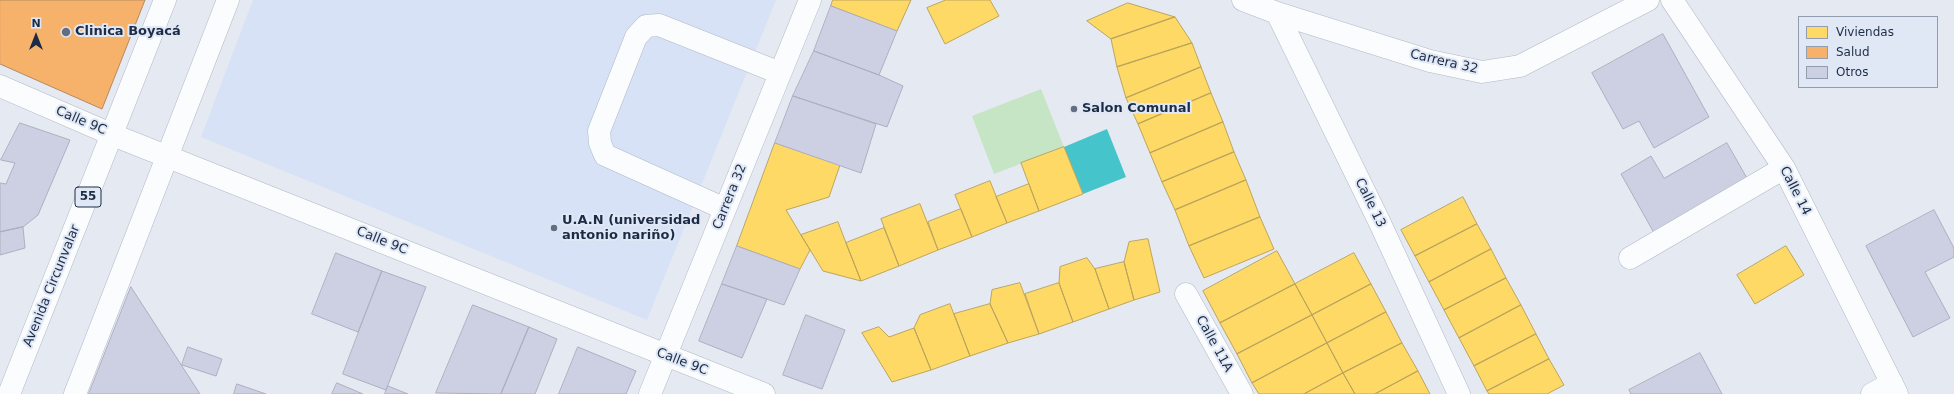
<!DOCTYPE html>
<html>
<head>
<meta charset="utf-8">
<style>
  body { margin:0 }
  #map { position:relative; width:1954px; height:394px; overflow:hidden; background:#e5e9f1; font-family:"DejaVu Sans",sans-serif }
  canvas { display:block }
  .legend { position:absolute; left:1798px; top:16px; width:140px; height:72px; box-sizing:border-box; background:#e0e8f6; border:1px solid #929db0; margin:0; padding:5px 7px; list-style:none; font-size:12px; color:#1d2c46 }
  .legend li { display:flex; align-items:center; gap:8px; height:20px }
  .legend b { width:20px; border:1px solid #929db0 }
  .north { position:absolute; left:16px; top:16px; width:40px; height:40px; -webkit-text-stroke:3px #e0e8f6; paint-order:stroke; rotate:0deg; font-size:11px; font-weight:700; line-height:16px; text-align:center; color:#1d2c46 }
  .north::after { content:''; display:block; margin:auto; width:14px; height:18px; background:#1d2c46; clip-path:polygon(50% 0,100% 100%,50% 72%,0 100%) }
</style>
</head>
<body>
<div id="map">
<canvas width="1954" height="394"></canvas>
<ul class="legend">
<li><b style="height:11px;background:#ffd966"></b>Viviendas</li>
<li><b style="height:11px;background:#f6b26b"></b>Salud</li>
<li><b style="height:11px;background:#cdd0e2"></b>Otros</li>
</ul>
<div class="north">N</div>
</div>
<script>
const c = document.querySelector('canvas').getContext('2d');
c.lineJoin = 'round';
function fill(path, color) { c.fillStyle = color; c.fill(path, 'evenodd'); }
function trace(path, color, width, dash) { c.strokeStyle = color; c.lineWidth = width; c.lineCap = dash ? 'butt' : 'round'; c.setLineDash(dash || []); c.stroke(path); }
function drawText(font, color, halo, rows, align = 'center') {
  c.font = font + ' "DejaVu Sans",sans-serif'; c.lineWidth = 4; c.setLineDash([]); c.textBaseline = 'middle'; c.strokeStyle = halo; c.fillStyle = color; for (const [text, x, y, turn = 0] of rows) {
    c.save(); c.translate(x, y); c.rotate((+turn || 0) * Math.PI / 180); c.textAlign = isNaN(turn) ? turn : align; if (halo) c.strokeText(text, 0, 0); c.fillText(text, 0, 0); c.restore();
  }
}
const built = new Path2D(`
  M253,0H776L647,320L201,137Z`);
const green = new Path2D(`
  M1041,89L1064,147L994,174L972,116Z`);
const water = new Path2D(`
  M1107,129L1126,177L1083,194L1064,147Z`);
const homes = new Path2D(`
  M833,0H911L897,31L831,6Z
  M946,0H990L999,16L945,44L927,8Z
  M1128,3L1175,17L1111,39L1087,21Z
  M1175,17L1192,43L1117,67L1111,39Z
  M1192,43L1201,67L1126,98L1117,67Z
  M1201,67L1211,93L1138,124L1126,98Z
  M1211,93L1223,122L1150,153L1138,124Z
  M1223,122L1234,152L1162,182L1150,153Z
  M775,143L840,165L829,197L786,210L810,250L800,269L737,246Z
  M1064,147L1083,194L1039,211L1021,163Z
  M1234,152L1246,180L1175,210L1162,182Z
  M1246,180L1260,217L1189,246L1175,210Z
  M990,181L1007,223L972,237L955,195Z
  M1029,184L1039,211L1007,223L996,197Z
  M1463,197L1477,224L1415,256L1401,230Z
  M920,204L938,250L899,266L881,219Z
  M961,209L972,237L938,250L928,222Z
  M1260,217L1274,249L1204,278L1189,246Z
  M838,222L846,243L861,281L823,271L801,235Z
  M1477,224L1491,249L1429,282L1415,256Z
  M884,228L899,266L861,281L846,243Z
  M1148,239L1160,292L1134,300L1124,262L1129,242Z
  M1786,246L1804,275L1755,304L1737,275Z
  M1491,249L1506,278L1444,310L1429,282Z
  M1277,251L1295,284L1220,323L1203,291Z
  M1354,253L1371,284L1312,315L1295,284Z
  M1087,258L1095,269L1109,309L1073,322L1059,283L1060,267Z
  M1124,262L1134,300L1109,309L1095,269Z
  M1506,278L1521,305L1459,338L1444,310Z
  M1020,283L1039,334L1008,343L990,304L992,290Z
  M1059,283L1073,322L1039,334L1025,294Z
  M1295,284L1312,315L1237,354L1220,323Z
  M1371,284L1386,312L1327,343L1312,315Z
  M950,304L970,356L931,370L914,328L920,315Z
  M990,304L1008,343L970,356L954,314Z
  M1521,305L1536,334L1474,366L1459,338Z
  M1386,312L1402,343L1343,373L1327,343Z
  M1312,315L1327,343L1252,383L1237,354Z
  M879,327L889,337L914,328L931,370L892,382L862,333Z
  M1536,334L1549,359L1487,391L1474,366Z
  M1327,343L1343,373L1304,394H1259L1252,383Z
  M1402,343L1418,371L1375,394H1355L1343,373Z
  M1549,359L1564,385L1547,394H1489L1487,391Z
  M1418,371L1430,394H1375Z
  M1343,373L1355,394H1304Z`);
const health = new Path2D(`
  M0,0H145L102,109L0,64Z`);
const building = new Path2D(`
  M831,6L897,31L879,75L814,51Z
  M1663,34L1709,117L1654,148L1639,121L1623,129L1592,73Z
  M814,51L879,75L903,86L887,127L793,96Z
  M793,96L876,124L861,173L775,143Z
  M20,123L70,140L38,215L23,227L0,232V183L6,184L15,163L1,160Z
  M1727,143L1752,187L1658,240L1621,174L1651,156L1664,178Z
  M1934,210L1954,248V257L1925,272L1950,318L1913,337L1866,246Z
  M23,227L25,248L0,255V232Z
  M737,246L800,269L784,305L722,284Z
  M336,253L382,271L358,332L312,314Z
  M382,271L426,287L386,390L343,374Z
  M722,284L767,299L742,358L699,341Z
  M131,287L200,394H89Z
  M473,305L529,327L501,394L436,393Z
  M806,315L845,330L822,389L783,375Z
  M529,327L557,339L535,394H501Z
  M188,347L222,359L216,376L182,365Z
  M578,347L636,371L626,394H559Z
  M1700,353L1722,394H1631L1629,390Z
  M337,383L363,394H332Z
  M237,384L266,394H234Z
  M388,386L408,394H385Z`);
const minor = new Path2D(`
  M1243,0L1277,13L1430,61L1482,72L1520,66L1648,0
  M1672,0L1784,168L1897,394
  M1277,13L1379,221L1459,394
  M0,86L113,135L764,394
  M725,209L605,155L600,143L599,131L636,37L646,26L659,25L780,73
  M1630,258L1784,168
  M1186,294L1242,394
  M650,394L810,0
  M1872,394L1892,383`);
const highway = new Path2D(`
  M9,394L165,0
  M75,394L228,0`);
const markers = [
  [66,32,5,"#636e82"],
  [1074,109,4,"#636e82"],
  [554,228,4,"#636e82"]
];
const shields = [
  [88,197,26]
];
const shieldNames = [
  ["55",88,197]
];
const poiNames = [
  ["Clinica Boyacá",75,32],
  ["Salon Comunal",1082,109],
  ["U.A.N (universidad",562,221],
  ["antonio nariño)",562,236]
];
const streetNames = [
  ["Carrera 32",1444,62,13],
  ["Calle 9C",81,121,23],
  ["Calle 14",1795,191,63],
  ["Carrera 32",730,197,-68],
  ["Calle 13",1370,203,64],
  ["Calle 9C",382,241,22],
  ["Avenida Circunvalar",52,286,-68],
  ["Calle 11A",1214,344,61],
  ["Calle 9C",682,362,21]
];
fill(built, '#d7e2f6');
fill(green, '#c6e5c4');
fill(water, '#45c4cb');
fill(homes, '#ffd966');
trace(homes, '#bba55c', 1);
fill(health, '#f6b26b');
trace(health, '#b58a60', 1);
fill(building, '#cdd0e2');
trace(building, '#adafc0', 1);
trace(minor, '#b0b9c8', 23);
trace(highway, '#b0b9c8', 23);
trace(minor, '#fbfcfd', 22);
trace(highway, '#fbfcfd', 22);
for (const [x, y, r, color] of markers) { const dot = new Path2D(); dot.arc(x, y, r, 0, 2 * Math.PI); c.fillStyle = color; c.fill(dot); trace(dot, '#e0e8f6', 1.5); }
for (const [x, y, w] of shields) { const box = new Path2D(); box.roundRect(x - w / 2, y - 10, w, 20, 3); c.fillStyle = '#e0e8f6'; c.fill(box); trace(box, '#1d2c46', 1); }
drawText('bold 12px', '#1d2c46', null, shieldNames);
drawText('bold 13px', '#1d2c46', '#e0e8f6', poiNames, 'left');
drawText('13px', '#1d2c46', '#e0e8f6', streetNames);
</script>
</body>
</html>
